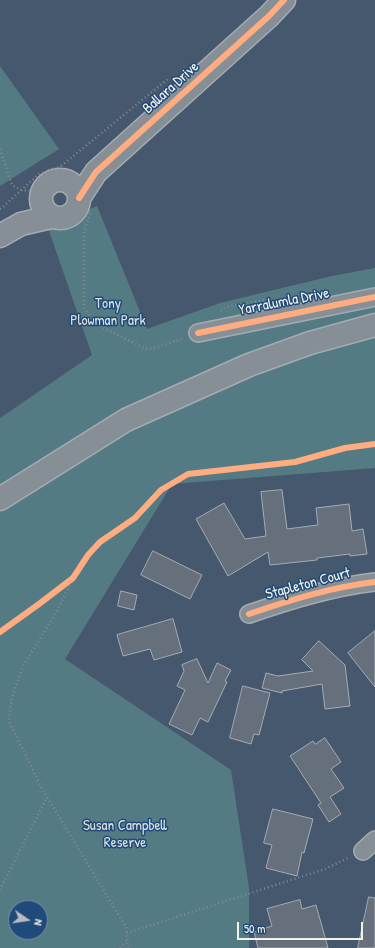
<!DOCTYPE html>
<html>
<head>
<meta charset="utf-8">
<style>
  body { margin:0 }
  #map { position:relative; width:375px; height:948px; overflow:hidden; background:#46586d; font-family:"Patrick Hand",sans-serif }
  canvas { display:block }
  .north { position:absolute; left:8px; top:900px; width:40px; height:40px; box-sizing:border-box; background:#1f4a7a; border:1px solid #748da6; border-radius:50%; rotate:103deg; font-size:11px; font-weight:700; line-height:16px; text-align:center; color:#f4f1e8 }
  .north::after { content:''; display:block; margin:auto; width:14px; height:18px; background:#b7bbbd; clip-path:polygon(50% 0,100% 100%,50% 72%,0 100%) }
  .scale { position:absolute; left:237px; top:922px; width:126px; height:18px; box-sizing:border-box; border:2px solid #f4f1e8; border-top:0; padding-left:5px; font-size:12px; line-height:14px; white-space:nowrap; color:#f4f1e8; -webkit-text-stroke:3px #1f4a7a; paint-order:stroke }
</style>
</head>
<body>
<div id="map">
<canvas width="375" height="948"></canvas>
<div class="north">N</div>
<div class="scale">50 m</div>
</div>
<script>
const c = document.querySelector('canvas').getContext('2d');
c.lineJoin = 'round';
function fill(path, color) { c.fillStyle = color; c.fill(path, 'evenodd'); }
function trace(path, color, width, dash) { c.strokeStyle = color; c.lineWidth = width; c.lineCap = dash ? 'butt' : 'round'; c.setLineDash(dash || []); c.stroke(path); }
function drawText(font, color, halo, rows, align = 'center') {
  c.font = font + ' "Patrick Hand",sans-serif'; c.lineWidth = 3; c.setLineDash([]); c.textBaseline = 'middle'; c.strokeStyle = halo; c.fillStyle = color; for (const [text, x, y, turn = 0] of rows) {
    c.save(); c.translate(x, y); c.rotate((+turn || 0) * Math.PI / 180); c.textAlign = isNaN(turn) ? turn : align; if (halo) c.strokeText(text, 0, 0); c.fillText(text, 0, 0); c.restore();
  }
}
const green = new Path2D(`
  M0,66L59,149L0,186Z
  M97,206L147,329L220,303L332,276L375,268V468L172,484L65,659L231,770L249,888V948H0V418L92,355L48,228ZM16,908H40V932H16Z`);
const building = new Path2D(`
  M282,490L287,529L318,525L316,508L349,504L352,531L363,529L367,554L350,556V554L317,558V560L270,565L268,552L228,576L196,519L224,503L245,539L266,536L261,492Z
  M153,551L202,575L190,599L141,575Z
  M121,591L137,595L134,610L118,606Z
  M173,619L182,652L154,660L150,649L123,656L117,635Z
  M375,631V687L348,653Z
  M319,641L345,665L350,706L325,709L322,684L282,691V693L262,688L266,673L278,676L313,671L302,660Z
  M197,659L208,683L217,663L231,670L225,681L227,682L208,722L200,718L192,735L169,724L185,690L177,686L184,671L182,665Z
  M243,686L270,693L259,735L254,734L251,744L230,738Z
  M325,738L341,762L331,769L344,788L330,797L341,814L329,822L318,805L321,803L290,756L313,741L315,744Z
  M273,809L313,819L304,853L302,852L297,876L266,868L272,845L264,843Z
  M369,897L375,898V948H358Z
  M300,900L302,909L316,905L328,948H258L254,932L272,926L267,909Z`);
const path = new Path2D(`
  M0,149L12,185L21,190L42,192
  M0,209L3,207L39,174L61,166L168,79
  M90,213L84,232V308L96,324L146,349L158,347L184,338
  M221,311L226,307L270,299
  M73,578L56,613L23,666L12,697L9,721L41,787L126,927L128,948
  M0,890L47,797
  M127,933L325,869L348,858
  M120,948L127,941`);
const minor = new Path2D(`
  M198,333L375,297
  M249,614C290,600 332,587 375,582
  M363,851L375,840`);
const tertiary = new Path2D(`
  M41 199a19 19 0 1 1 38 0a19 19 0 1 1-38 0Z
  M79,198L96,172L269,16L284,0
  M0,236L21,224L51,217`);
const secondary = new Path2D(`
  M0,499L126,420L249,365L310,343L375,325`);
const cycleway = new Path2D(`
  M79,198L96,172L269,16L284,0
  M198,333L375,297
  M249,614C290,600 332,587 375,582
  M0,632L39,604L73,578L88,555L100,542L135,518L161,490L188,474L295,462L345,448L375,444`);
const streetNames = [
  ["Ballara Drive",171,88,-42],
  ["Yarralumla Drive",284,302,-11],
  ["Stapleton Court",308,584,-15]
];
const parkNames = [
  ["Tony",108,304],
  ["Plowman Park",108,321],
  ["Susan Campbell",125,826],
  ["Reserve",125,843]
];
fill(green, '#547b84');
fill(building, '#66707c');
trace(building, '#a4abb3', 1);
trace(minor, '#a4abb3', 20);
trace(tertiary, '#a4abb3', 25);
trace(secondary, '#a4abb3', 25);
trace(path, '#818a94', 2.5, [1, 3]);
trace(minor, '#878f96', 17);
trace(tertiary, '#878f96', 22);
trace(secondary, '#878f96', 22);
trace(cycleway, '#ffac80', 6);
drawText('15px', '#f4f1e8', '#1f4a7a', streetNames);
drawText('15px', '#dce0da', '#1f4a7a', parkNames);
</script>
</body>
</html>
